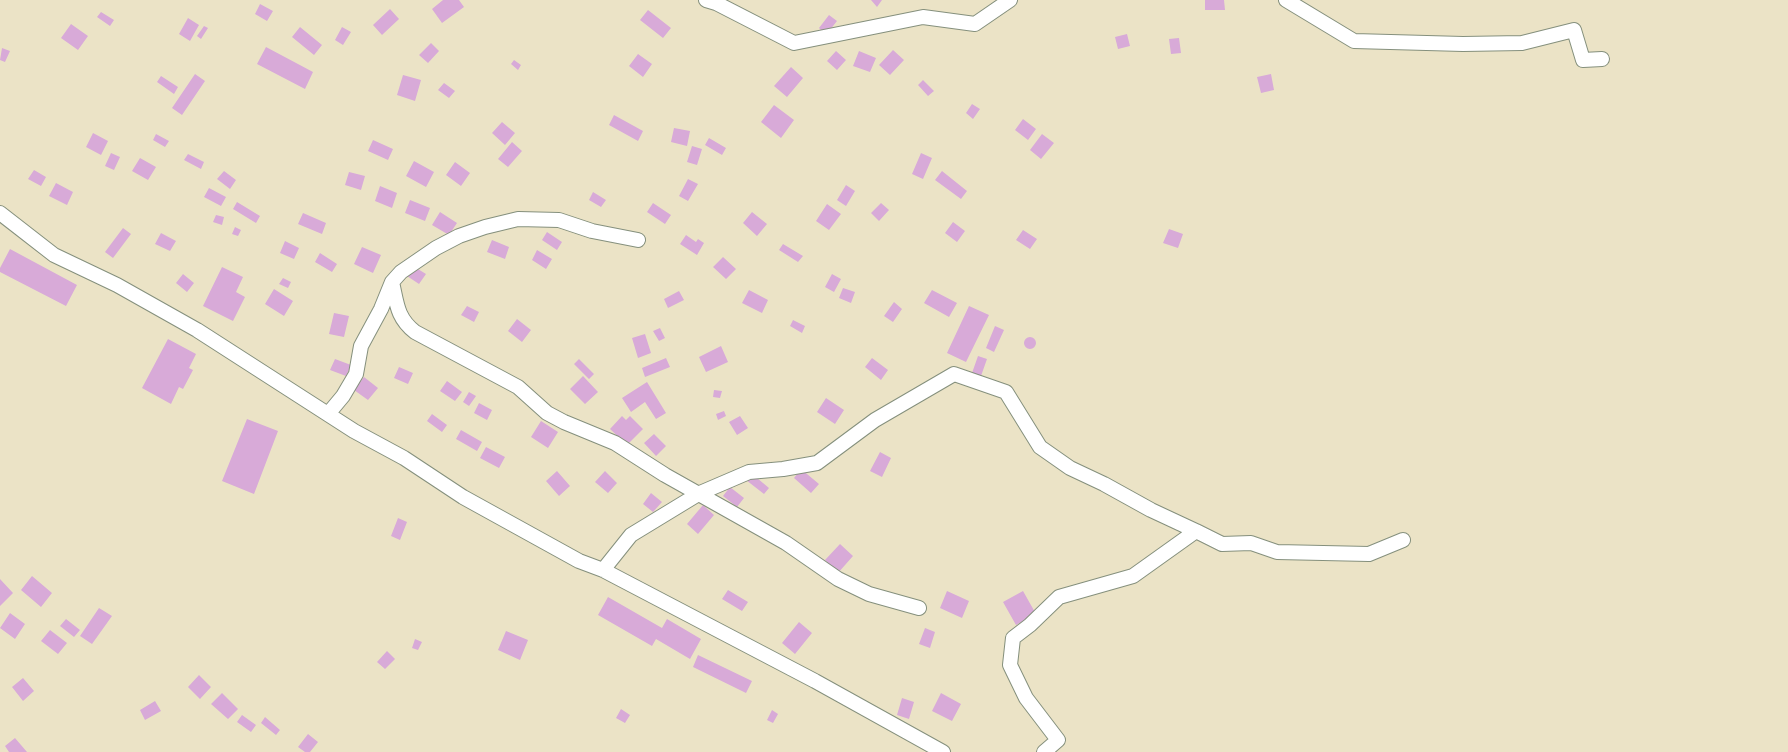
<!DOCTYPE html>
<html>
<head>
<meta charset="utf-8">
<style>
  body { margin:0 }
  canvas { display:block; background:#ebe3c6 }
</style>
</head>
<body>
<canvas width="1788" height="752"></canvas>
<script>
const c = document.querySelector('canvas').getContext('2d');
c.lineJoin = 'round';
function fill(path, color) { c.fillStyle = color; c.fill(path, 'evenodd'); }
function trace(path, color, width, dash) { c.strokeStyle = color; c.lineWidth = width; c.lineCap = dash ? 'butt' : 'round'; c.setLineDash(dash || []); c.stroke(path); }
const building = new Path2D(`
  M443,0H459L464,7L442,23L432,9Z
  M871,0H882L877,7Z
  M1205,0H1224L1225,10H1205Z
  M260,4L273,11L267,21L255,14Z
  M390,9L399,19L382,35L373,25Z
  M648,10L671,28L663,38L640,20Z
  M101,12L114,20L110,26L97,17Z
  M829,15L837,21L826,35L819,28Z
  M188,18L199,25L190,41L179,34Z
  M71,24L88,36L78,50L61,38Z
  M204,26L208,28L201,39L197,36Z
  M300,27L322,45L314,55L292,37Z
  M342,27L351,32L343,45L335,40Z
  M1127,34L1130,46L1118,49L1115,37Z
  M1179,38L1181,53L1171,54L1169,39Z
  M431,43L439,51L428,63L419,55Z
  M266,47L313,72L305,89L257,64Z
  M2,48L10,51L5,62L0,60Z
  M893,50L904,60L890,75L879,65Z
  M836,51L846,60L837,70L827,61Z
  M859,51L876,58L870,72L853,66Z
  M638,54L652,64L643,77L629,66Z
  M514,60L521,65L518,70L511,64Z
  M791,67L803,78L787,97L774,86Z
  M195,74L205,81L182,115L172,108Z
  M1271,74L1274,90L1261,93L1257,77Z
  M403,75L421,80L415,101L397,95Z
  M161,76L178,87L174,94L157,82Z
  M923,80L934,91L928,96L918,85Z
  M444,83L455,91L449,98L438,90Z
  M972,104L980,109L973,119L966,113Z
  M774,105L794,120L781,138L761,122Z
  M614,115L643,131L638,141L609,125Z
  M1023,119L1036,129L1028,140L1015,130Z
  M502,122L515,133L505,145L492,133Z
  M674,128L690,131L687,146L671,142Z
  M93,133L108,141L101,155L86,147Z
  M156,134L169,141L165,147L153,140Z
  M1042,134L1054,143L1041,159L1030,150Z
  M709,138L726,148L722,155L705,145Z
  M373,140L393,149L388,160L368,151Z
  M512,142L522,151L508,167L498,159Z
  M692,146L702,149L697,165L687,162Z
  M111,153L120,157L114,170L105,166Z
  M921,153L932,158L923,179L912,174Z
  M188,154L204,162L201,169L184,160Z
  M140,158L156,167L148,180L132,171Z
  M414,161L434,172L426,187L406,176Z
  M455,162L470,173L461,186L446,175Z
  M34,170L46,177L41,186L28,179Z
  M224,171L236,180L230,189L217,179Z
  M942,171L967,191L961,199L935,180Z
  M349,172L365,176L361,190L345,185Z
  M688,179L698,184L688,201L679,196Z
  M56,183L73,192L67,205L49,196Z
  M846,185L855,191L846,206L837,200Z
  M380,186L397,193L392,208L375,201Z
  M209,188L226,197L221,206L204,197Z
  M593,192L606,200L601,207L589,200Z
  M410,200L430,208L425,221L405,213Z
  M237,202L260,216L256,223L233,209Z
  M653,203L671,215L665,224L647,212Z
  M881,203L889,210L879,221L871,213Z
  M827,204L841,214L829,230L816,221Z
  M440,212L457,223L449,235L432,225Z
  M752,212L767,224L757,236L743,223Z
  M303,213L326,223L322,234L298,224Z
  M216,215L224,217L222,225L213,222Z
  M953,222L965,231L957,242L945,233Z
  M235,227L241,230L238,236L232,234Z
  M123,228L131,234L113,258L105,252Z
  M1169,229L1183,234L1178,248L1163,243Z
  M1023,230L1037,239L1030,249L1016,240Z
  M547,232L562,242L557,250L542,240Z
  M161,233L176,241L170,251L155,244Z
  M686,235L696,242L698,239L704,243L697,255L680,244Z
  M492,240L509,247L505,259L487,252Z
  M285,241L299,248L294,259L280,253Z
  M783,244L803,256L798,262L779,250Z
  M362,247L381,255L373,273L354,264Z
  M10,249L77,285L66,306L0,272V268Z
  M537,250L552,259L546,269L532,260Z
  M320,253L337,264L332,272L315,262Z
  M723,257L736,269L726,279L713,267Z
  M413,266L426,274L419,284L407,276Z
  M222,267L243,277L236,292L245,297L233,321L203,306Z
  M183,274L194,283L187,292L176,283Z
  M832,274L841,279L834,292L825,287Z
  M283,278L291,282L288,288L279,284Z
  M843,288L855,292L851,303L839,298Z
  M274,289L293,301L284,316L265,304Z
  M749,290L768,300L762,313L742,303Z
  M932,290L957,303L949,317L924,303Z
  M679,291L684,300L668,308L664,299Z
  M894,302L902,309L893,322L884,316Z
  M467,306L479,312L474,322L461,315Z
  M969,306L989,315L966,362L947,353Z
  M334,313L349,316L344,337L329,334Z
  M517,319L531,330L522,342L508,331Z
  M793,320L805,326L802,333L790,326Z
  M995,326L1004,330L994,352L986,348Z
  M660,328L665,338L659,341L653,331Z
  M645,334L651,353L638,358L632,338Z
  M1024 343a6 6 0 1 1 12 0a6 6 0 1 1-12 0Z
  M168,339L196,354L189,368L193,370L183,389L179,387L171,404L142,388Z
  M721,346L728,362L706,372L699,357Z
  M978,356L987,359L981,376L972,373Z
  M666,358L670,367L645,377L642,368Z
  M872,358L888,370L881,380L865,367Z
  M335,359L351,365L346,376L330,370Z
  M579,359L594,374L589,379L574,364Z
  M399,367L413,373L408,384L394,378Z
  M583,376L598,392L585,404L570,389Z
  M364,377L378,388L368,400L354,390Z
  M447,381L462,392L455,401L440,391Z
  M647,382L666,413L656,419L645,402L631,412L622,398Z
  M714,390L722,391L720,398L713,397Z
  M469,392L476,396L469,406L463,402Z
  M826,398L844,410L835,424L817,412Z
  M479,403L492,410L487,420L474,413Z
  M724,411L726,416L718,420L716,414Z
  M432,414L447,425L442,432L427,421Z
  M622,416L626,420L630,416L643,429L627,445L610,429Z
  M740,416L748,428L737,435L729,422Z
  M247,419L278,431L254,494L222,481Z
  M541,421L558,432L548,448L531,437Z
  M461,430L482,442L477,451L456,439Z
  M654,434L666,446L656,456L644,443Z
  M486,447L505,457L499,468L480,458Z
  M880,452L891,458L882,477L870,471Z
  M801,469L819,484L811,493L794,478Z
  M557,471L570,486L559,496L546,481Z
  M605,471L617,483L608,493L595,482Z
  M751,473L769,488L764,494L746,480Z
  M730,487L744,498L737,507L723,496Z
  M651,493L662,502L653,512L643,504Z
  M703,505L714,515L698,534L687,524Z
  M398,518L407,522L400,540L391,536Z
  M840,544L853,556L838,573L825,560Z
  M32,576L52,593L41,607L21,590Z
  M0,579L13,593L0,606Z
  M728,590L748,602L742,611L722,599Z
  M947,591L969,601L962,618L940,608Z
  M1023,591L1036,614L1016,625L1003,602Z
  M608,597L662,628L667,619L701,639L690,659L656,639L652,646L598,615Z
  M99,608L112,616L92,644L80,636Z
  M10,613L25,624L15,639L0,628Z
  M66,619L80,630L74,637L60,626Z
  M799,622L812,633L795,654L782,643Z
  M925,628L935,632L930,648L919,644Z
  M50,630L67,643L58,654L41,641Z
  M506,631L528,640L520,660L498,650Z
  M415,639L422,642L418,650L412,648Z
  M387,651L395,659L385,669L377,662Z
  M698,655L752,681L746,693L693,667Z
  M199,675L211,687L200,699L188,687Z
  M23,678L34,691L23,701L12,687Z
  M222,693L238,709L228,719L211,704Z
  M941,693L961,704L952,721L932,711Z
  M902,698L914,702L909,719L897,715Z
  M155,701L161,711L145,720L140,710Z
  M621,709L630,715L625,723L616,718Z
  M772,710L778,714L773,723L767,720Z
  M242,715L256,725L251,732L237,722Z
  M265,717L280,730L276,735L261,723Z
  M308,734L318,742L310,752H305L298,747Z
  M15,738L27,752H9L5,746Z`);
const minor = new Path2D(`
  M706,0L716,3L794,43L923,17L975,24L1010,0
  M1286,0L1354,41L1463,44L1522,43L1574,30L1583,60L1602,59
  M0,213L54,255L117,285L197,330L354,431L404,458L463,497L579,561L603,570L815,681L943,752
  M392,282C397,304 397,318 415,332L518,387L547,413L564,422L615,443L665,475L786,543L838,579L869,594L919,608
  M328,414L343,396L356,374L361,346L381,309L392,282L401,272L436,248L459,236L485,227L518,219L559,220L592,231L638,240
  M603,570L631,535L700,493L749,472L783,469L817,463L875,420L954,374L1006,392L1040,447L1070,468L1104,484L1151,510L1196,531
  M1044,752L1058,740L1026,698L1010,665L1013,638L1030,625L1059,597L1133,576L1196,531L1222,544L1251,543L1277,552L1369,554L1403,540`);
fill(building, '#d8aad8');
trace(minor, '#85907d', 16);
trace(minor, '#fff', 14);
</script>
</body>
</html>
